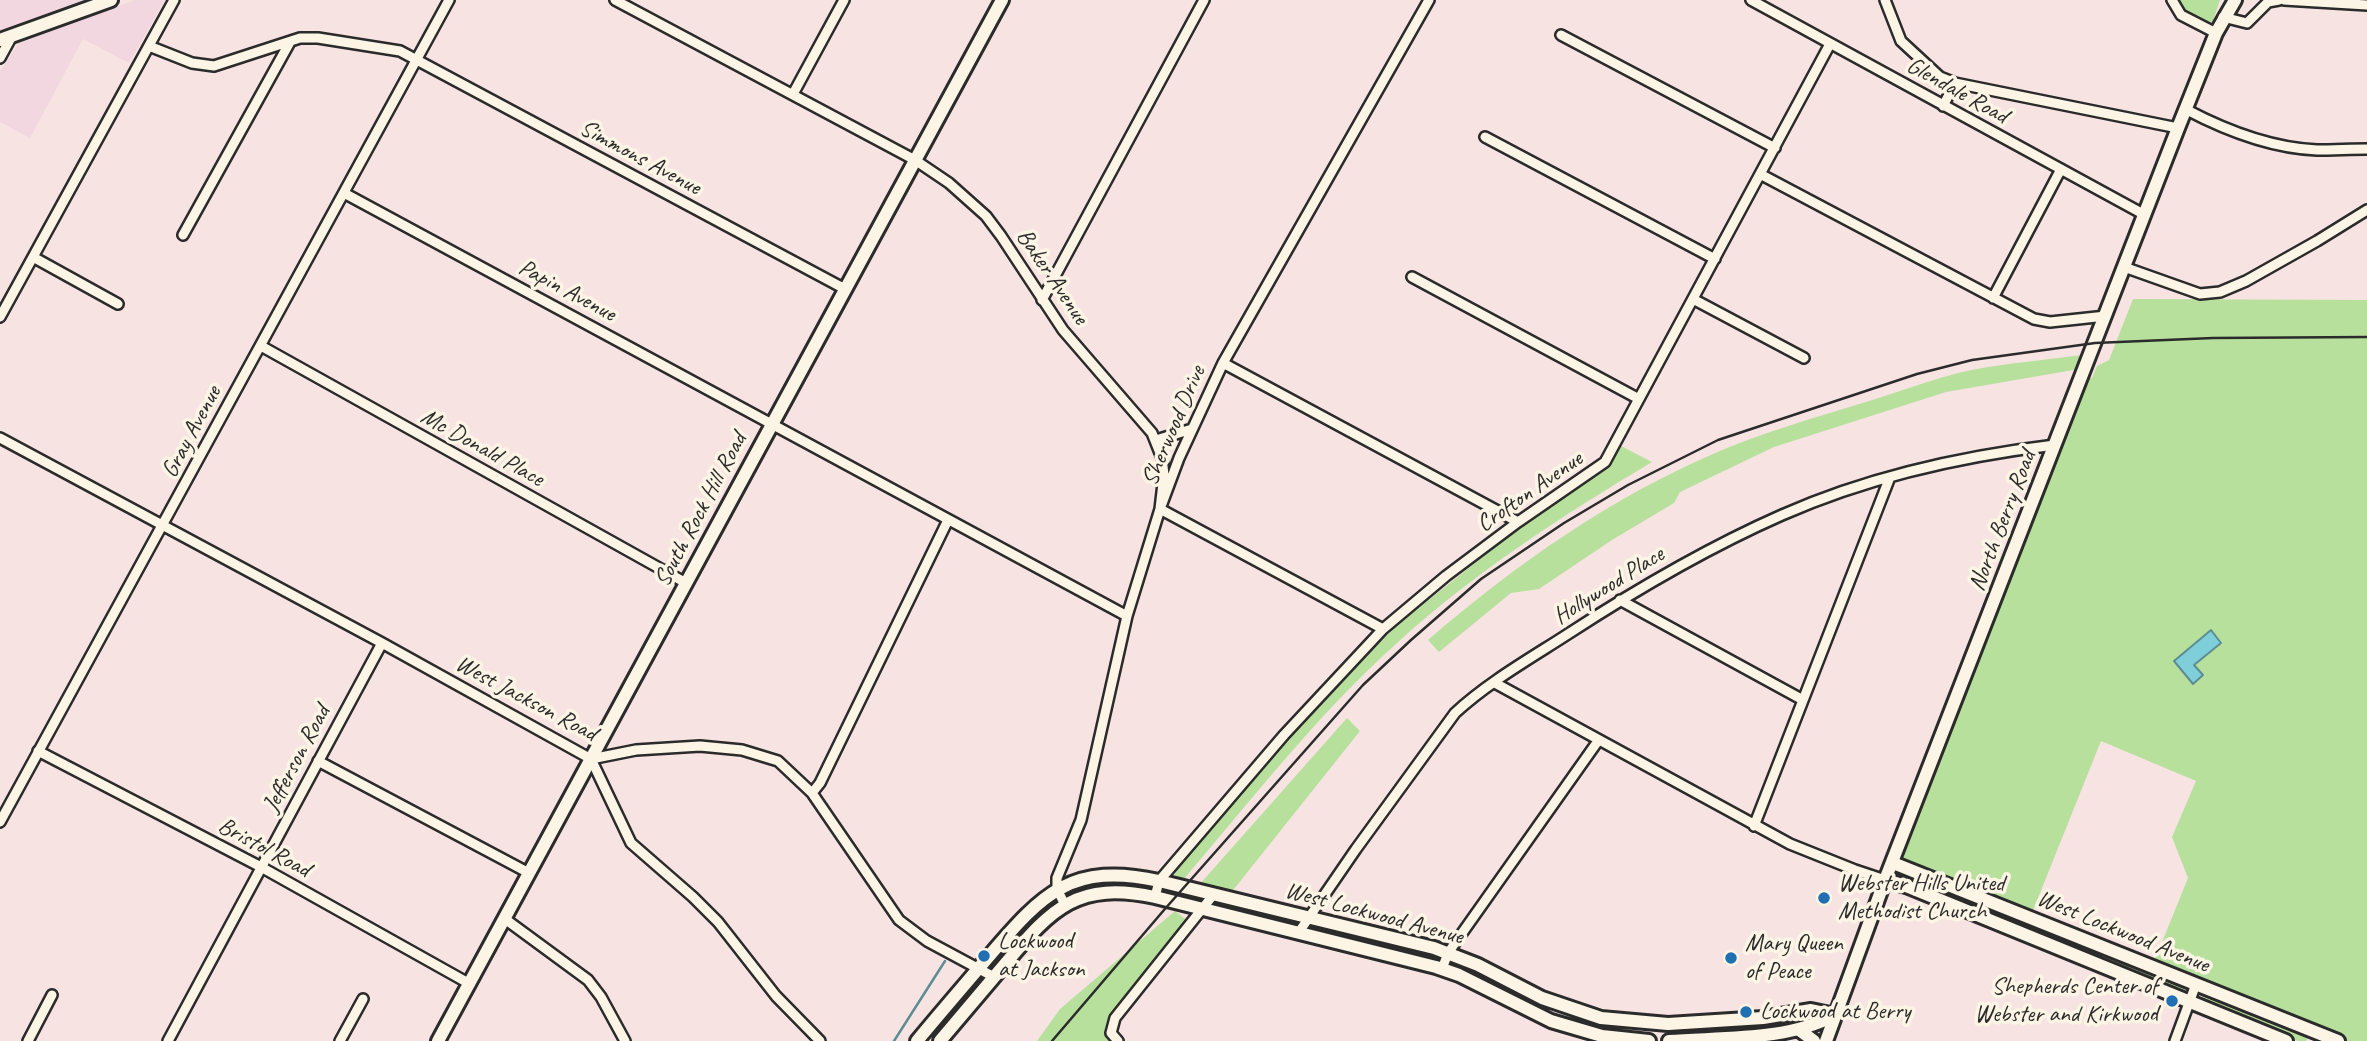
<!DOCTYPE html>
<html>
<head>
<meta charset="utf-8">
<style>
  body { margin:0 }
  canvas { display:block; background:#f7e3e2 }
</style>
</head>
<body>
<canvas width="2367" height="1041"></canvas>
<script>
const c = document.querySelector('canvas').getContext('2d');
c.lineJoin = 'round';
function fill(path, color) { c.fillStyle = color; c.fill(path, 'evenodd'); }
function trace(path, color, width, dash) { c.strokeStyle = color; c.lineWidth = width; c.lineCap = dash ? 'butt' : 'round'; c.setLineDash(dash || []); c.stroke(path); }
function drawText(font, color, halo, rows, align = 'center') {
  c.font = font + ' Caveat,sans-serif'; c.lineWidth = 7; c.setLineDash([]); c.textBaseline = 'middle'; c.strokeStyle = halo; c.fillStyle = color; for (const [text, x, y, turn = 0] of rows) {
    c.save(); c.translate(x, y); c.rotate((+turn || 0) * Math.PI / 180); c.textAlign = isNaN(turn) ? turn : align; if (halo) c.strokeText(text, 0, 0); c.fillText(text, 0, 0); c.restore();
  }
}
const built = new Path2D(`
  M0,0H86L0,33Z
  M135,0H165L129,63L83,39L30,138L0,122V71L18,44Z`);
const green = new Path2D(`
  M2177,0H2220L2213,21L2208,23L2186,14Z
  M2133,299L2367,300V1041H2348L2154,962L2188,878L2172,837L2196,781L2101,741L2032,913L1903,861V855L2089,378H2092L2097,366L2109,360Z
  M2083,355L2079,369L1946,392L1774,447L1680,492L1674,503L1612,540L1539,589L1511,593L1439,652L1428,640C1516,564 1613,496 1720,451C1767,431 1817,417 1866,402C1906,390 1947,373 1988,367C2020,362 2052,359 2083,355Z
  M1621,446L1652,462C1562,516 1475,572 1397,643C1318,714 1252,799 1183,880L1174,877L1177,868L1316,707L1397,625L1528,521L1600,474L1611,463Z
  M1347,718L1360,731L1230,894L1199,885Z
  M1908,875L2026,920L2023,929L1903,880Z
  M1223,902L1298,921V923L1294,926L1220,907Z
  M1175,911L1189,922L1109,1019L1106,1038L1110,1041H1037L1060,1009Z
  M1314,924L1439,956V959L1437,961L1312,930Z
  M2036,925L2186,986L2185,992L2183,993L2033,933Z
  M2204,993L2304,1034L2308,1038L2306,1041H2298L2201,1002Z`);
const water = new Path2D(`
  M2211,630L2221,643L2194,665L2203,675L2193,684L2174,661Z`);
const stream = new Path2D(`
  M894,1041L945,961`);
const street = new Path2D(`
  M615,0L915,160L949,183L986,216L1001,236L1063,330L1152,433L1162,458L1164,475L1160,509L1383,629
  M1751,0L2145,215
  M1885,0L1901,41L1940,77L1955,83L2178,128
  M2172,0L2181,15L2216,33
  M2284,0L2367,5
  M2223,17L2247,23L2268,2L2279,0
  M1561,35L1775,148
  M149,46L192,63L214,66L300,38H318L400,51L845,289
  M0,58L12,36
  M793,94L844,0
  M1943,106L1955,83
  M2187,110C2227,131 2271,148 2317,150C2334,150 2351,149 2367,149
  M1485,137L1715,259
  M1760,174L2034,319L2050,322L2106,316
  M344,193L1127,616
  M183,235L290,42
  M33,257L118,304
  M2124,267L2200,294L2220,292L2246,281L2317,241L2367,210
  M1412,277L1639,399
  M1993,298L2061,169
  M1693,299L1804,358
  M1042,300L1204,0
  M0,317L174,0
  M261,346L686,583
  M1223,363L1518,522
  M0,438L382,643L591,759L636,750L700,746L742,750L778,761L812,793L899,920L927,941L994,977
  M1156,440L1192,429
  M1620,600L1803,700
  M1495,683L1790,844L1855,870L1885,880
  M38,751L261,867L470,984
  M591,759L631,843L693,897L718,922L776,996L820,1041
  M318,761L529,873
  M812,793L820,783L948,520
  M0,822L449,0
  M1754,826L1890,477
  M1155,897L1159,881L1284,735L1383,629L1446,576L1518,522L1605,462L1830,44
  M1065,905L1057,889V878L1081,820L1127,616L1160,509L1179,458L1223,363L1429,0
  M505,919L588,980L601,997L625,1041
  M1299,932L1356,849L1455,713C1487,683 1531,658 1568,634C1637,589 1707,548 1782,515C1868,477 1962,456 2055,445
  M1442,969L1448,953L1598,741
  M28,1041L52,995
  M168,1041L382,643
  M340,1041L363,999
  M1118,1041L1111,1033L1115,1018L1214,894
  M2175,1041L2196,984`);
const secondary = new Path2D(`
  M0,40L111,0
  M1893,863L2338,1041
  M1885,880L1906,886L2286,1041
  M1798,1029L1814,1041
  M438,1041L1002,0
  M917,1041C941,1012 966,983 990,955C1043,893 1072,862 1159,881L1434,948L1478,965L1542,998L1601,1018L1668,1024L1763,1018L1811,1010L1835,1015
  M940,1041C962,1015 984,989 1006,963C1053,907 1078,881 1155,897L1436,967L1459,975L1551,1021L1602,1036L1649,1041
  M1669,1041C1723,1037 1787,1041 1835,1015
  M1826,1041L1885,880L2178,128L2216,33L2235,0`);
const rail = new Path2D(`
  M1052,1041L1164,910L1363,685L1411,640L1481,579L1564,523L1628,485L1718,440L1917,374L1972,360L2095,343L2213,338L2367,337`);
const markers = [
  [1824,898,7,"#1f6fb2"],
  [984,956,7,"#1f6fb2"],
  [1731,958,7,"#1f6fb2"],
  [2172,1001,7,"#1f6fb2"],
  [1746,1012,7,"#1f6fb2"]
];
const streetNames = [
  ["Glendale Road",1957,91,29],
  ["Simmons Avenue",640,158,28],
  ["Baker Avenue",1052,277,56],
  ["Papin Avenue",567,291,28],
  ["Sherwood Drive",1174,426,-67],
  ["Gray Avenue",192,432,-62],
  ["Mc Donald Place",482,448,29],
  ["Crofton Avenue",1530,492,-35],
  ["South Rock Hill Road",701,510,-62],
  ["North Berry Road",2003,521,-69],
  ["Hollywood Place",1609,586,-32],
  ["West Jackson Road",526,699,28],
  ["Jefferson Road",297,759,-62],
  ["Bristol Road",264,848,28],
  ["West Lockwood Avenue",1374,914,15],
  ["West Lockwood Avenue",2123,932,22]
];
const poiNames = [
  ["Webster Hills United",1838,884],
  ["Methodist Church",1838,912],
  ["Lockwood",998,942],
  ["at Jackson",998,970],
  ["Mary Queen",1745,944],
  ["of Peace",1745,972],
  ["Shepherds Center of",2158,987,"right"],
  ["Webster and Kirkwood",2158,1015,"right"],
  ["Lockwood at Berry",1760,1012]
];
fill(built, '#f3d7e0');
fill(green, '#b7e09d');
fill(water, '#7ecfd9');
trace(water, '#5d8d93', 2);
trace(stream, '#5d8d93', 2.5);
trace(street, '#2b2b2b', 14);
trace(secondary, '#2b2b2b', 18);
trace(street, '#fcf5e5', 9);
trace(secondary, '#fcf5e5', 12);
trace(rail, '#2b2b2b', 2.5);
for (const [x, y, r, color] of markers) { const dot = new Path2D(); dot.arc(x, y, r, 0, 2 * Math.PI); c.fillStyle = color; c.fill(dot); trace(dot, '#fcf5e5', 2.5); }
drawText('24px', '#2b2b2b', '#fcf5e5', streetNames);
drawText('24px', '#2b2b2b', '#fcf5e5', poiNames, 'left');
</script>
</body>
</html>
